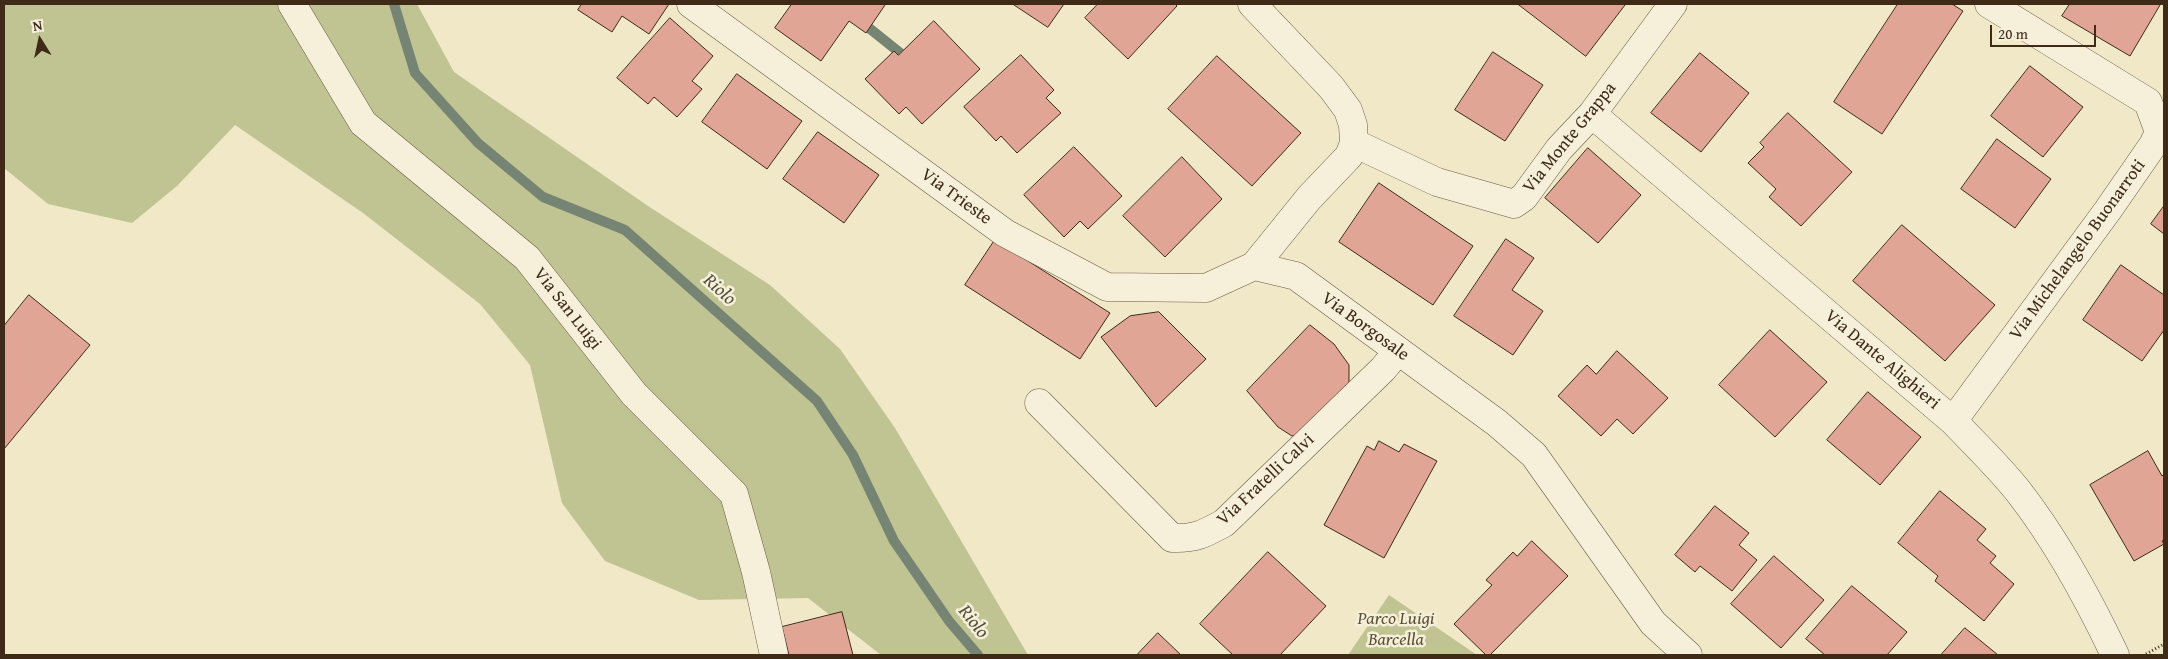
<!DOCTYPE html>
<html>
<head>
<meta charset="utf-8">
<style>
  body { margin:0 }
  #map { position:relative; width:2168px; height:659px; overflow:hidden; background:#f1e8c8; font-family:"Gentium Book Plus",serif }
  canvas { display:block }
  .frame { position:absolute; inset:0; border:5px solid #3e2a17; pointer-events:none }
  .north { position:absolute; left:15px; top:15px; width:50px; height:50px; -webkit-text-stroke:4px #f6f0db; paint-order:stroke; rotate:350deg; font-size:14px; font-weight:700; line-height:20px; text-align:center; color:#3e2a17 }
  .north::after { content:''; display:block; margin:auto; width:18px; height:22px; background:#3e2a17; clip-path:polygon(50% 0,100% 100%,50% 72%,0 100%) }
  .scale { position:absolute; left:1990px; top:25px; width:106px; height:22px; box-sizing:border-box; border:2px solid #3e2a17; border-top:0; padding-left:6px; font-size:15px; line-height:18px; white-space:nowrap; color:#3e2a17; -webkit-text-stroke:4px #f6f0db; paint-order:stroke }
</style>
</head>
<body>
<div id="map">
<canvas width="2168" height="659"></canvas>
<div class="frame"></div>
<div class="north">N</div>
<div class="scale">20 m</div>
</div>
<script>
const c = document.querySelector('canvas').getContext('2d');
c.lineJoin = 'round';
function fill(path, color) { c.fillStyle = color; c.fill(path, 'evenodd'); }
function trace(path, color, width, dash) { c.strokeStyle = color; c.lineWidth = width; c.lineCap = dash ? 'butt' : 'round'; c.setLineDash(dash || []); c.stroke(path); }
function drawText(font, color, halo, rows, align = 'center') {
  c.font = font + ' "Gentium Book Plus",serif'; c.lineWidth = 5; c.setLineDash([]); c.textBaseline = 'middle'; c.strokeStyle = halo; c.fillStyle = color; for (const [text, x, y, turn = 0] of rows) {
    c.save(); c.translate(x, y); c.rotate((+turn || 0) * Math.PI / 180); c.textAlign = isNaN(turn) ? turn : align; if (halo) c.strokeText(text, 0, 0); c.fillText(text, 0, 0); c.restore();
  }
}
const green = new Path2D(`
  M4,4H417L454,72L648,206L770,285L840,349L895,428L1028,655H881L808,598L699,600L605,561L562,503L530,365L480,304L363,213L235,125L177,186L132,223L48,204L4,168Z
  M1389,595L1477,655H1348Z`);
const stream = new Path2D(`
  M394,4L415,73L478,143L543,197L625,230L817,401L853,455L894,541L949,621L978,655
  M839,4L904,56`);
const building = new Path2D(`
  M582,4H669L649,34L622,16L612,32L578,10Z
  M792,4H884L885,5L866,33L849,21L821,61L775,28Z
  M1013,4H1064L1048,27Z
  M1098,4H1175L1177,6L1128,59L1085,18Z
  M1518,4H1623L1625,5L1586,56Z
  M1898,4H1952L1963,11L1882,134L1834,102Z
  M2070,4H2158L2160,5L2130,56L2062,16Z
  M670,18L713,56L692,81L702,89L677,117L654,97L648,104L617,78Z
  M934,21L980,69L922,124L906,107L899,114L865,79L894,51L898,55Z
  M1493,52L1543,85L1505,141L1455,110Z
  M1700,53L1749,93L1701,152L1651,113Z
  M1021,55L1054,90L1046,98L1061,113L1017,153L1001,136L996,141L964,107Z
  M1217,56L1301,133L1252,186L1168,109Z
  M2030,66L2083,107L2043,157L1991,116Z
  M737,74L802,121L767,169L702,122Z
  M1788,113L1852,172L1801,226L1769,197L1776,189L1748,163L1764,147L1760,143Z
  M818,132L879,175L844,223L783,179Z
  M1997,139L2051,179L2015,228L1961,189Z
  M1074,147L1122,196L1088,229L1080,221L1064,237L1024,195Z
  M1588,148L1641,195L1598,243L1545,198Z
  M1182,157L1222,199L1165,257L1123,216Z
  M1379,183L1473,246L1433,305L1339,242Z
  M2164,206V234L2151,224Z
  M1902,225L1995,305L1945,361L1853,281Z
  M1506,239L1534,258L1512,290L1543,311L1513,355L1454,316Z
  M995,240L1110,313L1080,359L965,285Z
  M2121,265L2164,295V330L2142,361L2083,320Z
  M29,295L90,345L4,449V326Z
  M1159,312L1206,359L1156,407L1101,337L1130,316Z
  M1310,325L1334,344L1349,365V394L1300,435L1292,436L1278,427L1247,391Z
  M1770,330L1827,382L1775,437L1719,385Z
  M1617,351L1668,398L1633,434L1617,419L1601,436L1558,396L1587,365L1596,374Z
  M1868,392L1921,437L1880,485L1827,440Z
  M1379,441L1399,452L1404,444L1437,461L1384,558L1324,525L1367,446L1374,450Z
  M2148,451L2162,476L2164,474V540L2162,541L2164,544L2134,561L2090,485Z
  M1940,491L1986,529L1977,540L1996,556L1990,563L2014,584L1984,621L1935,581L1938,576L1898,543Z
  M1715,506L1749,533L1739,545L1757,560L1732,591L1700,566L1695,572L1675,555Z
  M1532,541L1568,576L1490,655H1486L1454,624L1492,585L1486,580L1513,552L1517,556Z
  M1268,552L1326,606L1280,655H1233L1200,624Z
  M1774,556L1824,600L1781,648L1731,604Z
  M1852,586L1907,632L1887,655H1825L1806,639Z
  M842,612L853,655H789L782,627Z
  M1965,628L1998,655H1941Z
  M1158,633L1181,655H1137Z`);
const path = new Path2D(`
  M2146,654L2164,644`);
const minor = new Path2D(`
  M292,4L363,123L527,258L634,394L734,494L756,572L774,655
  M691,4L1005,233L1107,287L1206,288L1254,266L1309,198L1349,156L1354,143L1353,125L1348,110L1331,87L1252,4
  M1592,114L1953,421C1975,444 1998,466 2018,491C2057,541 2088,598 2115,655
  M1354,143L1437,182L1514,204L1524,197L1559,149L1592,114L1673,4
  M1254,266L1296,276L1497,423L1534,455L1653,623L1688,655
  M1039,403L1172,538C1195,539 1204,534 1224,523L1383,369L1398,351
  M1953,421L2108,210L2153,145L2159,132L2148,102L1989,4`);
const streetNames = [
  ["Via Monte Grappa",1570,138,-51],
  ["Via Trieste",956,197,36],
  ["Via Michelangelo Buonarroti",2078,250,-54],
  ["Via San Luigi",567,309,52],
  ["Via Borgosale",1365,327,36],
  ["Via Dante Alighieri",1882,360,40],
  ["Via Fratelli Calvi",1266,480,-43]
];
const parkNames = [
  ["Parco Luigi",1396,619],
  ["Barcella",1396,640]
];
const waterNames = [
  ["Riolo",719,290,42],
  ["Riolo",973,622,51]
];
fill(green, '#c0c492');
trace(stream, '#768474', 10);
fill(building, '#e0a594');
trace(building, '#3e2a17', 1);
trace(minor, '#6b5a43', 29);
trace(path, '#3e2a17', 3, [1, 2.5]);
trace(minor, '#f6f0db', 28);
drawText('18px', '#3e2a17', '#f6f0db', streetNames);
drawText('italic 18px', '#5e5036', '#f6f0db', parkNames);
drawText('italic 19px', '#55503e', '#f6f0db', waterNames);
</script>
</body>
</html>
